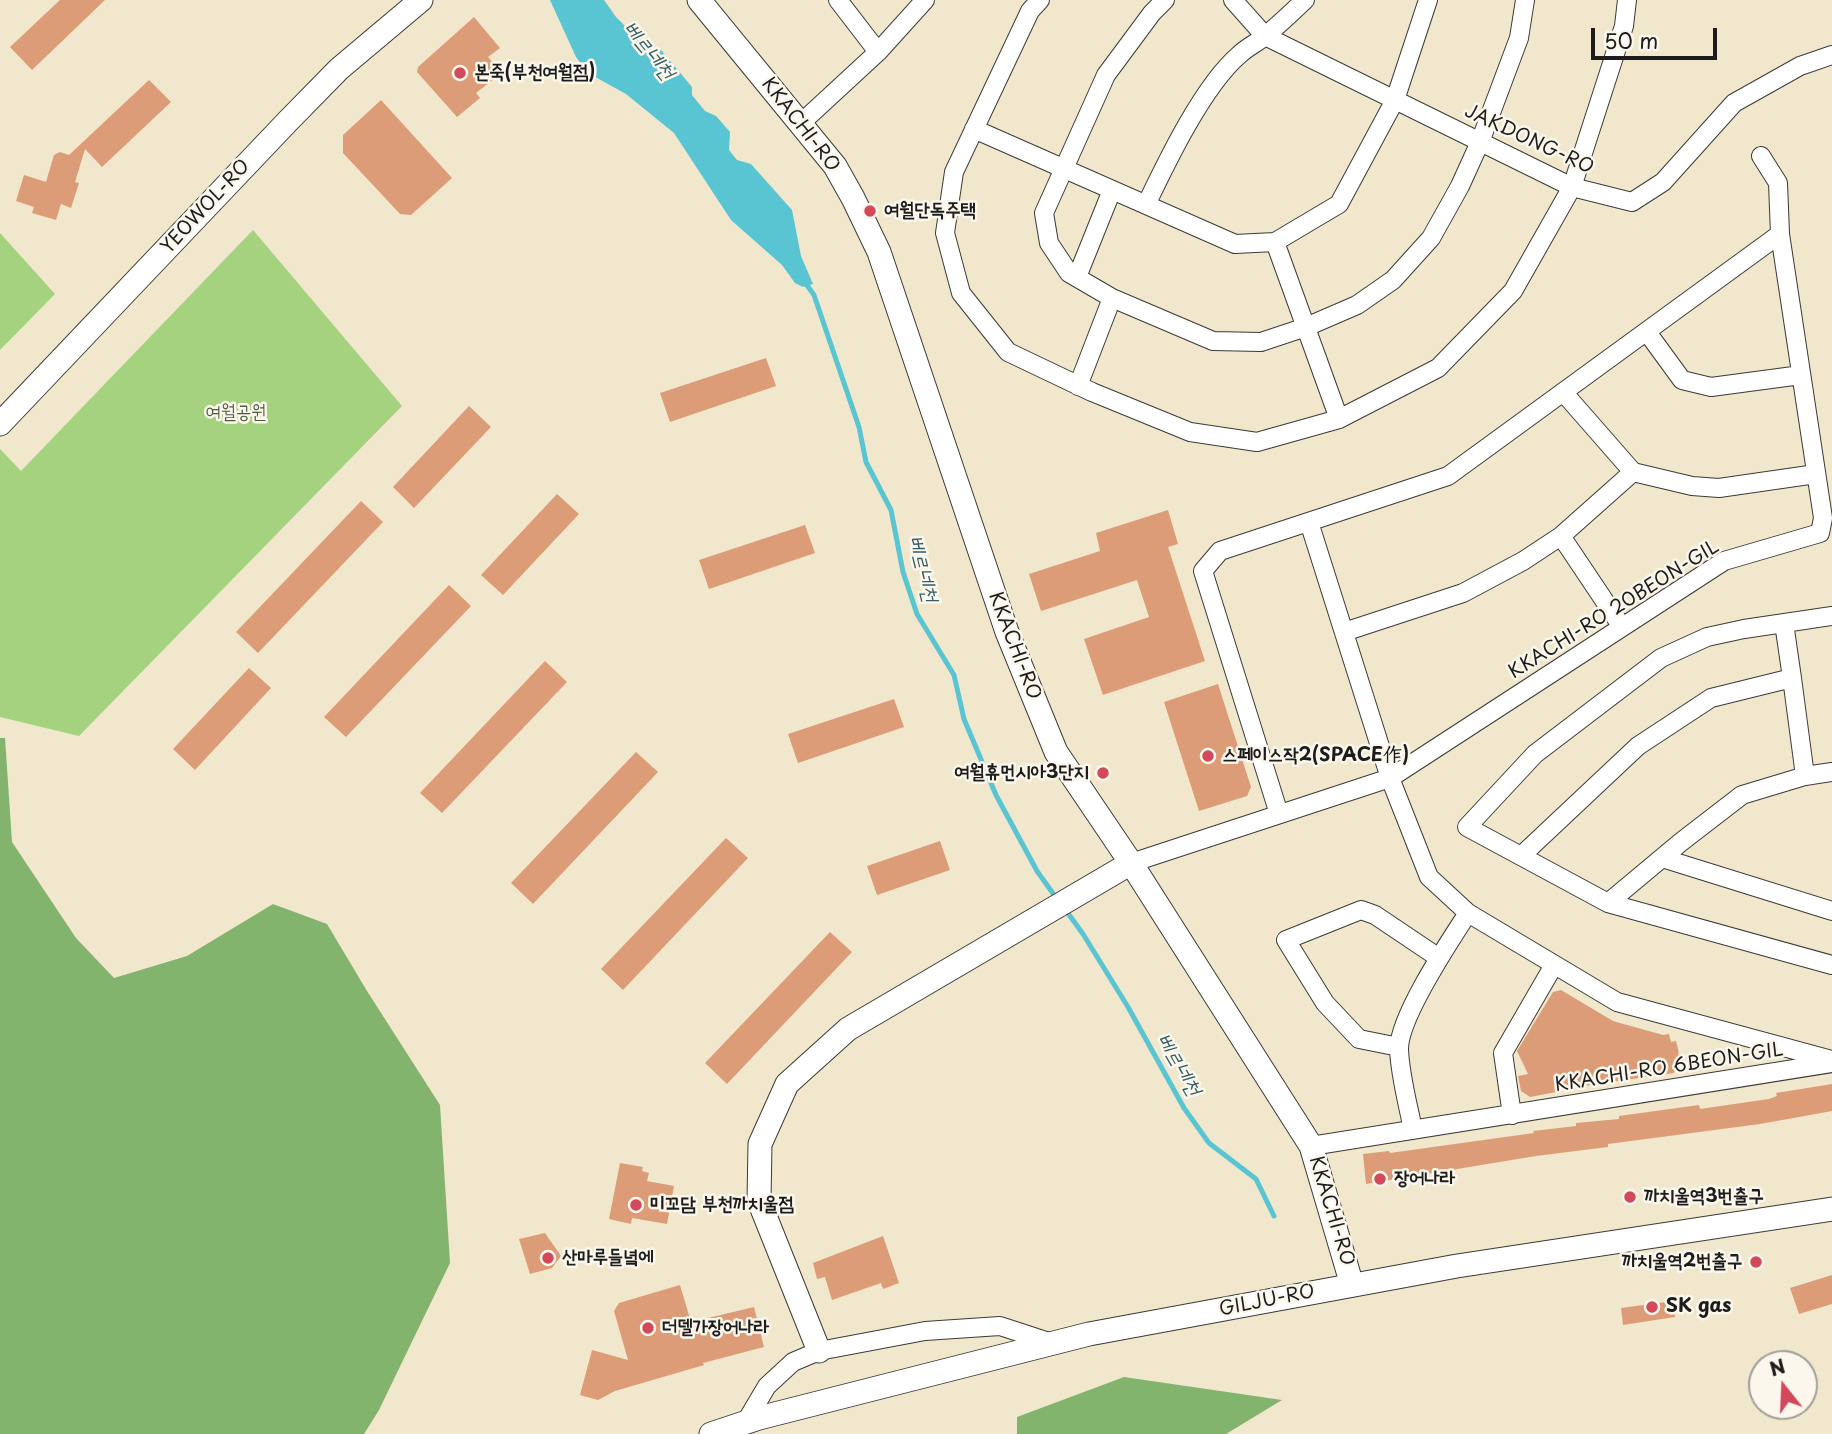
<!DOCTYPE html>
<html>
<head>
<meta charset="utf-8">
<style>
  body { margin:0 }
  #map { position:relative; width:1832px; height:1434px; overflow:hidden; background:#f0e7cc; font-family:"Playpen Sans",sans-serif }
  canvas { display:block }
  .north { position:absolute; left:1748px; top:1350px; width:70px; height:70px; box-sizing:border-box; background:#fbf7ec; border:2px solid #a29f99; border-radius:50%; rotate:342deg; font-size:19px; font-weight:700; line-height:28px; text-align:center; color:#1c1c1c }
  .north::after { content:''; display:block; margin:auto; width:24px; height:32px; background:#d1495b; clip-path:polygon(50% 0,100% 100%,50% 72%,0 100%) }
  .scale { position:absolute; left:1591px; top:28px; width:126px; height:32px; box-sizing:border-box; border:4px solid #1c1c1c; border-top:0; padding-left:9px; font-size:21px; line-height:24px; white-space:nowrap; color:#1c1c1c; -webkit-text-stroke:5px #fbf7ec; paint-order:stroke }
</style>
</head>
<body>
<div id="map">
<canvas width="1832" height="1434"></canvas>
<div class="north">N</div>
<div class="scale">50 m</div>
</div>
<script>
const c = document.querySelector('canvas').getContext('2d');
c.lineJoin = 'round';
function fill(path, color) { c.fillStyle = color; c.fill(path, 'evenodd'); }
function trace(path, color, width, dash) { c.strokeStyle = color; c.lineWidth = width; c.lineCap = dash ? 'butt' : 'round'; c.setLineDash(dash || []); c.stroke(path); }
function drawText(font, color, halo, rows, align = 'center') {
  c.font = font + ' "Playpen Sans","LXGW WenKai TC","Poor Story",sans-serif'; c.lineWidth = 5; c.setLineDash([]); c.textBaseline = 'middle'; c.strokeStyle = halo; c.fillStyle = color; for (const [text, x, y, turn = 0] of rows) {
    c.save(); c.translate(x, y); c.rotate((+turn || 0) * Math.PI / 180); c.textAlign = isNaN(turn) ? turn : align; if (halo) c.strokeText(text, 0, 0); c.fillText(text, 0, 0); c.restore();
  }
}
const green = new Path2D(`
  M253,230L402,406L79,736L0,717V449L21,471Z
  M0,233L55,294L0,350Z`);
const forest = new Path2D(`
  M0,738H5L12,842L76,938L114,978L187,956L273,904L327,924L367,991L440,1105L450,1263L379,1410L364,1434H0Z
  M1124,1377L1282,1400L1226,1434H1017V1417Z`);
const water = new Path2D(`
  M550,0H604L616,17L633,34L661,50L692,87V95L705,111L716,116L730,132L729,150L737,160L751,164L792,210L801,256L813,284L803,287L795,283L782,265L731,220L674,133L626,94L588,73L576,57Z`);
const stream = new Path2D(`
  M804,281L814,295L859,427L866,462L891,510L903,572L917,614L954,675L964,719L996,795L1037,871L1057,899
  M1065,909L1083,934L1128,1007L1184,1108L1209,1143L1256,1179L1274,1216`);
const building = new Path2D(`
  M60,0H105L32,70L10,47Z
  M474,17L500,48L488,57L497,67L491,71L495,78L476,93L480,98L457,117L417,72L418,67Z
  M149,80L171,102L102,167L85,149L75,182L79,183L71,208L61,204L56,220L32,213L34,207L16,201L24,175L46,182L54,155L60,152L69,155Z
  M381,100L452,178L411,215L400,214L343,153V135Z
  M766,358L776,386L670,422L660,393Z
  M469,406L491,427L414,508L393,487Z
  M557,494L579,514L503,595L481,575Z
  M361,501L383,522L258,653L236,632Z
  M1168,510L1178,544L1168,547L1205,661L1103,695L1084,639L1149,617L1137,580L1041,611L1029,574L1100,551L1096,533Z
  M805,525L815,553L709,589L699,560Z
  M449,585L471,606L346,737L324,717Z
  M545,661L567,682L442,813L420,793Z
  M249,668L271,688L195,770L173,749Z
  M1218,684L1251,787L1247,796L1199,811L1164,702Z
  M894,699L904,727L798,763L788,734Z
  M636,752L658,772L533,904L511,883Z
  M726,838L748,858L623,990L601,969Z
  M940,841L950,870L877,895L867,866Z
  M830,932L852,952L727,1084L705,1063Z
  M1561,990L1613,1021L1663,1035L1669,1034L1671,1042L1676,1041L1678,1049L1680,1064L1674,1073L1556,1090V1092L1530,1097L1521,1091L1518,1076L1528,1074L1517,1051L1553,992Z
  M1832,1084V1111L1760,1124L1608,1144V1147L1536,1156L1366,1184L1363,1154L1389,1151L1390,1153L1534,1133L1533,1131L1576,1126V1123L1619,1119V1116L1699,1105L1700,1109L1769,1099L1777,1096L1776,1093Z
  M620,1163L643,1167L642,1171L649,1173L647,1181L674,1186L667,1224L632,1218L631,1224L609,1219Z
  M545,1233L561,1256L552,1268L530,1274L519,1239Z
  M883,1236L899,1283L883,1289L881,1283L832,1300L825,1277L817,1279L813,1263Z
  M1832,1275V1304L1799,1314L1790,1288Z
  M680,1285L691,1322L754,1307L764,1347L703,1363L704,1365L615,1391L598,1400L580,1395L592,1350L628,1360L614,1311L619,1303Z
  M1673,1301L1675,1317L1623,1325L1621,1308Z`);
const minor = new Path2D(`
  M838,0L878,52
  M1040,0L1030,11L954,172L945,233L961,293L1008,352L1092,392L1190,432L1257,442L1339,419L1438,368L1513,291L1572,187L1624,26L1627,0
  M1165,0L1152,13L1106,75L1044,213L1049,243L1069,273L1112,298L1213,341L1261,342L1306,327L1357,305L1393,280L1431,238L1460,186L1480,142L1519,38L1525,0
  M1233,0L1265,36L1572,187L1632,202L1663,182L1734,103L1800,66L1832,55
  M800,124L878,52L925,0
  M974,129L1235,244L1275,242L1339,204L1395,100L1428,0
  M1146,205C1167,161 1203,86 1239,55C1247,47 1257,43 1265,36C1279,25 1292,12 1305,0
  M1275,242L1339,419
  M1077,277L1112,190
  M1647,332L1682,380L1711,387L1801,375
  M1078,386L1112,298
  M1563,392L1633,472L1692,486L1719,488L1816,474
  M1309,522L1390,778L1429,877L1468,913L1617,1002L1832,1060
  M1561,536L1622,627
  M1832,616L1744,629L1707,637L1661,658L1535,754L1467,827L1608,903L1832,965
  M1784,623L1792,678
  M1344,632L1463,593L1523,561L1561,536L1633,472
  M1279,814L1203,571L1220,551L1448,476L1780,234
  M1521,856L1638,746L1711,698L1792,678L1805,776
  M1662,858L1832,911
  M1131,863L1390,778L1724,561L1820,533L1823,518L1780,234L1778,183L1761,156
  M1608,903L1681,842L1742,795L1805,776L1832,772
  M1399,1047L1359,1039L1325,1003L1286,940L1361,910L1375,915L1439,958
  M1512,1115L1503,1053L1554,965
  M1413,1130C1408,1104 1400,1076 1399,1049C1399,1017 1449,942 1468,913
  M1311,1146L1832,1063
  M745,1423L767,1386L793,1362L819,1351L925,1331L1000,1326L1052,1343`);
const tertiary = new Path2D(`
  M699,0L835,166L853,198L879,252L1007,632L1056,752L1131,863L1311,1146L1352,1285
  M0,424L288,121L339,69L421,0
  M819,1351L759,1201L760,1144L787,1084L848,1029L1131,863
  M711,1434L759,1418L1089,1334L1457,1266L1832,1209`);
const markers = [
  [460,73,7,"#d1495b"],
  [870,211,7,"#d1495b"],
  [1208,756,7,"#d1495b"],
  [1103,773,7,"#d1495b"],
  [1380,1179,7,"#d1495b"],
  [1630,1197,7,"#d1495b"],
  [636,1205,7,"#d1495b"],
  [548,1258,7,"#d1495b"],
  [1756,1262,7,"#d1495b"],
  [1652,1307,7,"#d1495b"],
  [648,1328,7,"#d1495b"]
];
const poiNames = [
  ["본죽(부천여월점)",474,73],
  ["여월단독주택",884,211],
  ["스페이스작2(SPACE作)",1222,756],
  ["여월휴먼시아3단지",1089,773,"right"],
  ["장어나라",1394,1179],
  ["까치울역3번출구",1644,1197],
  ["미꼬담 부천까치울점",650,1205],
  ["산마루들녘에",562,1258],
  ["까치울역2번출구",1742,1262,"right"],
  ["SK gas",1666,1307],
  ["더델가장어나라",662,1328]
];
const streetNames = [
  ["KKACHI-RO",800,125,52],
  ["JAKDONG-RO",1529,140,25],
  ["YEOWOL-RO",206,207,-47],
  ["KKACHI-RO 20BEON-GIL",1614,610,-32],
  ["KKACHI-RO",1014,646,69],
  ["KKACHI-RO 6BEON-GIL",1669,1068,-9],
  ["KKACHI-RO",1331,1211,73],
  ["GILJU-RO",1267,1301,-11]
];
const parkNames = [
  ["여월공원",236,413]
];
const waterNames = [
  ["베르네천",648,51,51],
  ["베르네천",922,569,76],
  ["베르네천",1178,1065,60]
];
fill(green, '#a4d27f');
fill(forest, '#83b46e');
fill(water, '#59c4d2');
trace(stream, '#59c4d2', 5);
fill(building, '#dd9c78');
trace(minor, '#3c3a36', 20);
trace(tertiary, '#3c3a36', 25);
trace(minor, '#fff', 18);
trace(tertiary, '#fff', 23);
for (const [x, y, r, color] of markers) { const dot = new Path2D(); dot.arc(x, y, r, 0, 2 * Math.PI); c.fillStyle = color; c.fill(dot); trace(dot, '#fbf7ec', 2.5); }
drawText('bold 19px', '#1c1c1c', '#fbf7ec', poiNames, 'left');
drawText('19px', '#1c1c1c', '#fbf7ec', streetNames);
drawText('19px', '#4c5c3f', '#fbf7ec', parkNames);
drawText('italic 21px', '#345f65', '#fbf7ec', waterNames);
</script>
</body>
</html>
